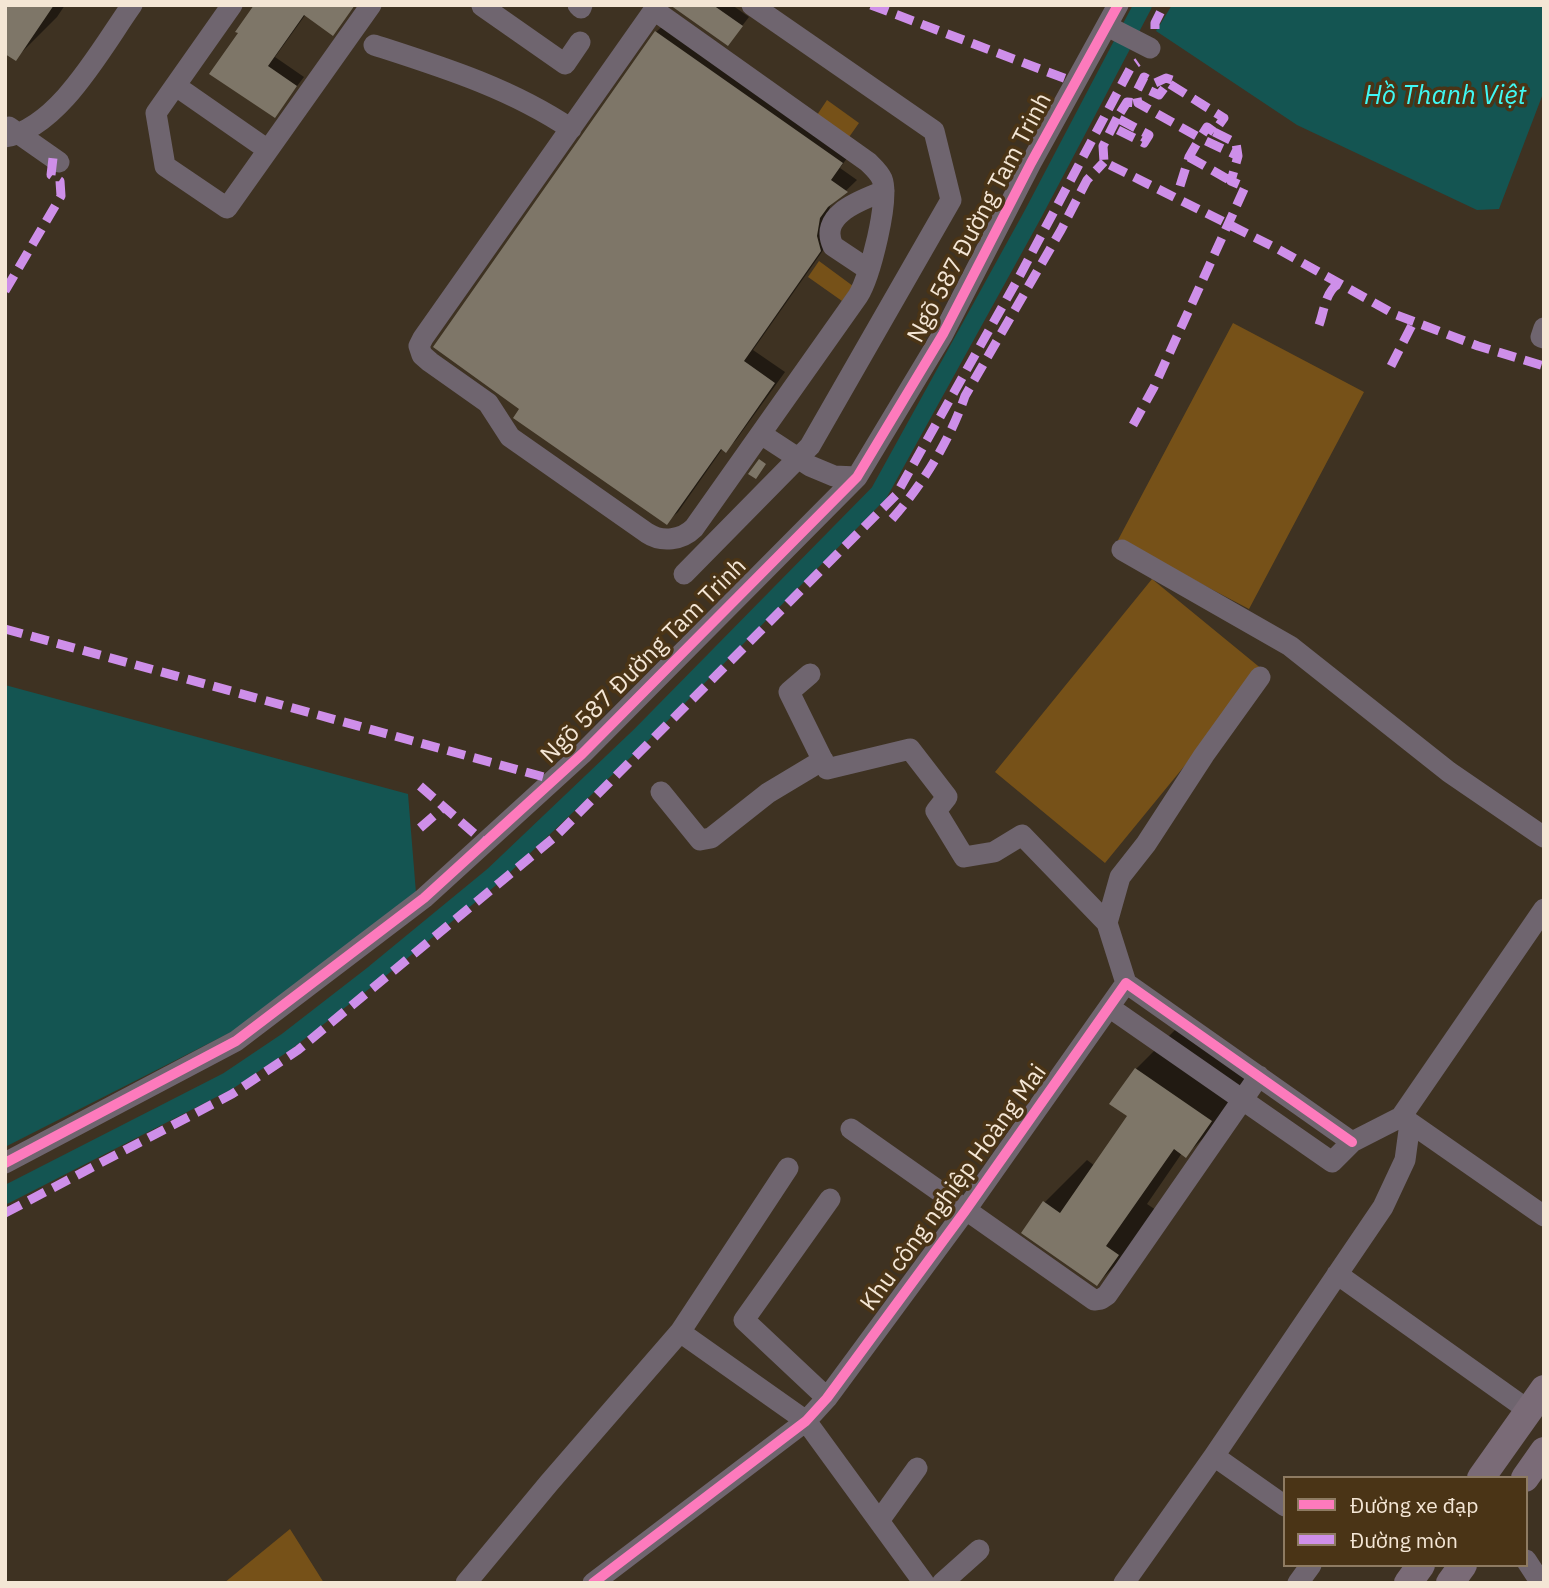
<!DOCTYPE html>
<html>
<head>
<meta charset="utf-8">
<style>
  body { margin:0 }
  #map { position:relative; width:1549px; height:1588px; overflow:hidden; background:#3e3222; font-family:"IBM Plex Sans",sans-serif }
  canvas { display:block }
  .frame { position:absolute; inset:0; border:7px solid #f4e6d5; pointer-events:none }
  .legend { position:absolute; left:1283px; top:1476px; width:245px; height:91px; box-sizing:border-box; background:#4a3416; border:2px solid #8e7b62; margin:0; padding:9px 12px; list-style:none; font-size:21px; color:#f4e6d5 }
  .legend li { display:flex; align-items:center; gap:14px; height:35px }
  .legend b { width:35px; border:2px solid #8e7b62 }
</style>
</head>
<body>
<div id="map">
<canvas width="1549" height="1588"></canvas>
<div class="frame"></div>
<ul class="legend">
<li><b style="height:9px;background:#fd7abc"></b>Đường xe đạp</li>
<li><b style="height:9px;background:#ce8fe9"></b>Đường mòn</li>
</ul>
</div>
<script>
const c = document.querySelector('canvas').getContext('2d');
c.lineJoin = 'round';
function fill(path, color) { c.fillStyle = color; c.fill(path, 'evenodd'); }
function trace(path, color, width, dash) { c.strokeStyle = color; c.lineWidth = width; c.lineCap = dash ? 'butt' : 'round'; c.setLineDash(dash || []); c.stroke(path); }
function drawText(font, color, halo, rows, align = 'center') {
  c.font = font + ' "IBM Plex Sans",sans-serif'; c.lineWidth = 7; c.setLineDash([]); c.textBaseline = 'middle'; c.strokeStyle = halo; c.fillStyle = color; for (const [text, x, y, turn = 0] of rows) {
    c.save(); c.translate(x, y); c.rotate((+turn || 0) * Math.PI / 180); c.textAlign = isNaN(turn) ? turn : align; if (halo) c.strokeText(text, 0, 0); c.fillText(text, 0, 0); c.restore();
  }
}
const green = new Path2D(`
  M827,100L859,123L847,140L815,118Z
  M819,261L853,286L842,301L808,277Z
  M1233,323L1364,392L1249,609L1118,540Z
  M1152,579L1263,670L1105,863L995,772Z
  M290,1529L324,1583H224Z`);
const water = new Path2D(`
  M1172,5H1544V91L1499,209L1477,210L1297,125L1156,31Z
  M5,685L408,794L416,893L243,1026L5,1147Z`);
const shadow = new Path2D(`
  M5,5H65L57,17L15,59Z
  M256,5H355L333,34L306,14L275,57L304,77L274,116Z
  M678,5H732L749,17L728,44Z
  M667,22L852,151L840,168L857,180L830,206L827,224L831,239L753,350L785,372L736,440L726,450L723,448L678,512L667,522L522,408L656,32Z
  M1178,1027L1252,1079L1228,1114L1186,1155L1182,1153L1147,1204L1159,1212L1138,1242L1097,1284L1024,1232L1045,1202L1087,1160L1095,1166L1129,1116L1136,1069Z`);
const canal = new Path2D(`
  M5,1195L228,1081L286,1042L375,973L493,876L640,736L879,493L1033,214L1143,5`);
const building = new Path2D(`
  M5,5H54L16,61L5,54Z
  M254,5H355L333,36L304,15L268,66L297,86L275,118L209,74L238,33L235,32Z
  M670,5H713L743,26L728,46Z
  M655,31L843,163L831,180L848,192L828,207L820,218L817,236L821,251L744,361L775,383L726,453L721,449L667,525L513,418L519,409L433,347Z
  M759,459L766,464L756,479L748,474Z
  M1135,1068L1212,1121L1186,1158L1174,1149L1106,1246L1119,1255L1097,1286L1021,1233L1043,1201L1060,1213L1127,1116L1109,1104Z`);
const minor = new Path2D(`
  M232,5L156,113L165,166L227,208L371,5
  M578,5L581,8L582,5
  M482,6L565,64L580,42
  M654,10L868,162C873,167 879,172 882,179C890,199 870,277 858,296L694,528C682,540 662,543 647,533L510,437L488,403L430,362L422,355L419,346L423,338Z
  M1107,26L1150,48
  M374,45C442,67 510,88 571,129
  M176,86L268,150
  M9,127L59,162
  M5,137C59,128 102,47 132,5
  M869,270L833,246C818,214 862,200 884,191
  M1544,328L1541,337L1544,338
  M761,434L810,466L834,476L857,477
  M1122,550L1290,646L1449,772L1544,837
  M684,574L810,446L951,200L934,131L752,5
  M810,674L789,692L827,769L910,749L947,797L936,811L964,857L994,852L1022,835L1107,923
  M661,792L700,840L711,838L768,793L823,760
  M1126,983L1107,923L1120,877L1146,844L1204,755L1260,677
  M1126,983L1352,1142
  M1109,1007L1332,1162L1352,1142L1401,1117L1544,909
  M1402,1117L1544,1216
  M851,1129L1094,1300L1101,1299L1107,1295L1259,1076
  M5,1163L236,1041L424,898L582,754L857,477L943,334L1031,163L1118,5
  M1337,1274L1528,1410
  M680,1332L806,1421L924,1583
  M827,1398L744,1320L830,1199
  M1214,1456L1285,1506
  M879,1521L917,1468
  M1526,1560L1541,1583
  M466,1583L549,1483L680,1332L788,1168
  M593,1583L806,1421L827,1398L965,1211L1126,983
  M942,1583L979,1550
  M1124,1583L1214,1456L1383,1207L1405,1160L1410,1123
  M1298,1583L1311,1565`);
const major = new Path2D(`
  M1481,1478L1544,1389
  M1525,1478L1544,1451
  M1408,1583L1421,1565
  M1450,1583L1463,1565`);
const quiet = new Path2D(`
  M871,5L1077,83
  M1155,29V23L1164,5
  M1172,80L1166,78L1155,83L1144,77L1136,93L1138,103L1200,138L1207,127L1214,132
  M1117,118L1103,146L1104,162L1276,248L1394,314L1478,346L1544,366
  M1118,130L1144,143L1149,135L1117,118L1127,102L1138,103
  M1206,141L1238,156
  M1189,157L1231,181
  M1180,186L1189,157L1200,138
  M5,291L61,196L60,181L51,175L53,158
  M1319,325C1324,312 1326,286 1342,283
  M1391,366L1414,321
  M1133,425L1154,387L1245,187L1231,181L1238,156L1236,143L1214,132L1224,118L1168,83L1159,95L1140,86
  M892,519C923,484 950,440 965,396L1061,230L1087,180L1104,162
  M5,629L555,780
  M420,786L485,843
  M420,828L444,807
  M5,1213L232,1094L298,1050L556,836L896,495L1019,277L1131,67L1138,62`);
const cycleway = new Path2D(`
  M5,1163L236,1041L424,898L582,754L857,477L943,334L1031,163L1118,5
  M593,1583L806,1421L827,1398L965,1211L1126,983L1352,1142`);
const streetNames = [
  ["Ngõ 587 Đường Tam Trinh",980,218,-62],
  ["Ngõ 587 Đường Tam Trinh",644,661,-45],
  ["Khu công nghiệp Hoàng Mai",954,1188,-54]
];
const waterNames = [
  ["Hồ Thanh Việt",1445,96]
];
fill(green, '#765118');
fill(water, '#145552');
fill(shadow, '#0007');
trace(canal, '#145552', 18);
fill(building, '#7e7668');
trace(minor, '#6f656f', 21);
trace(major, '#7a6b77', 28);
trace(quiet, '#ce8fe9', 9, [18, 9]);
trace(cycleway, '#fd7abc', 10);
drawText('24px', '#f4e6d5', '#4a3416', streetNames);
drawText('italic 26px', '#3ff8f4', '#4a3416', waterNames);
</script>
</body>
</html>
